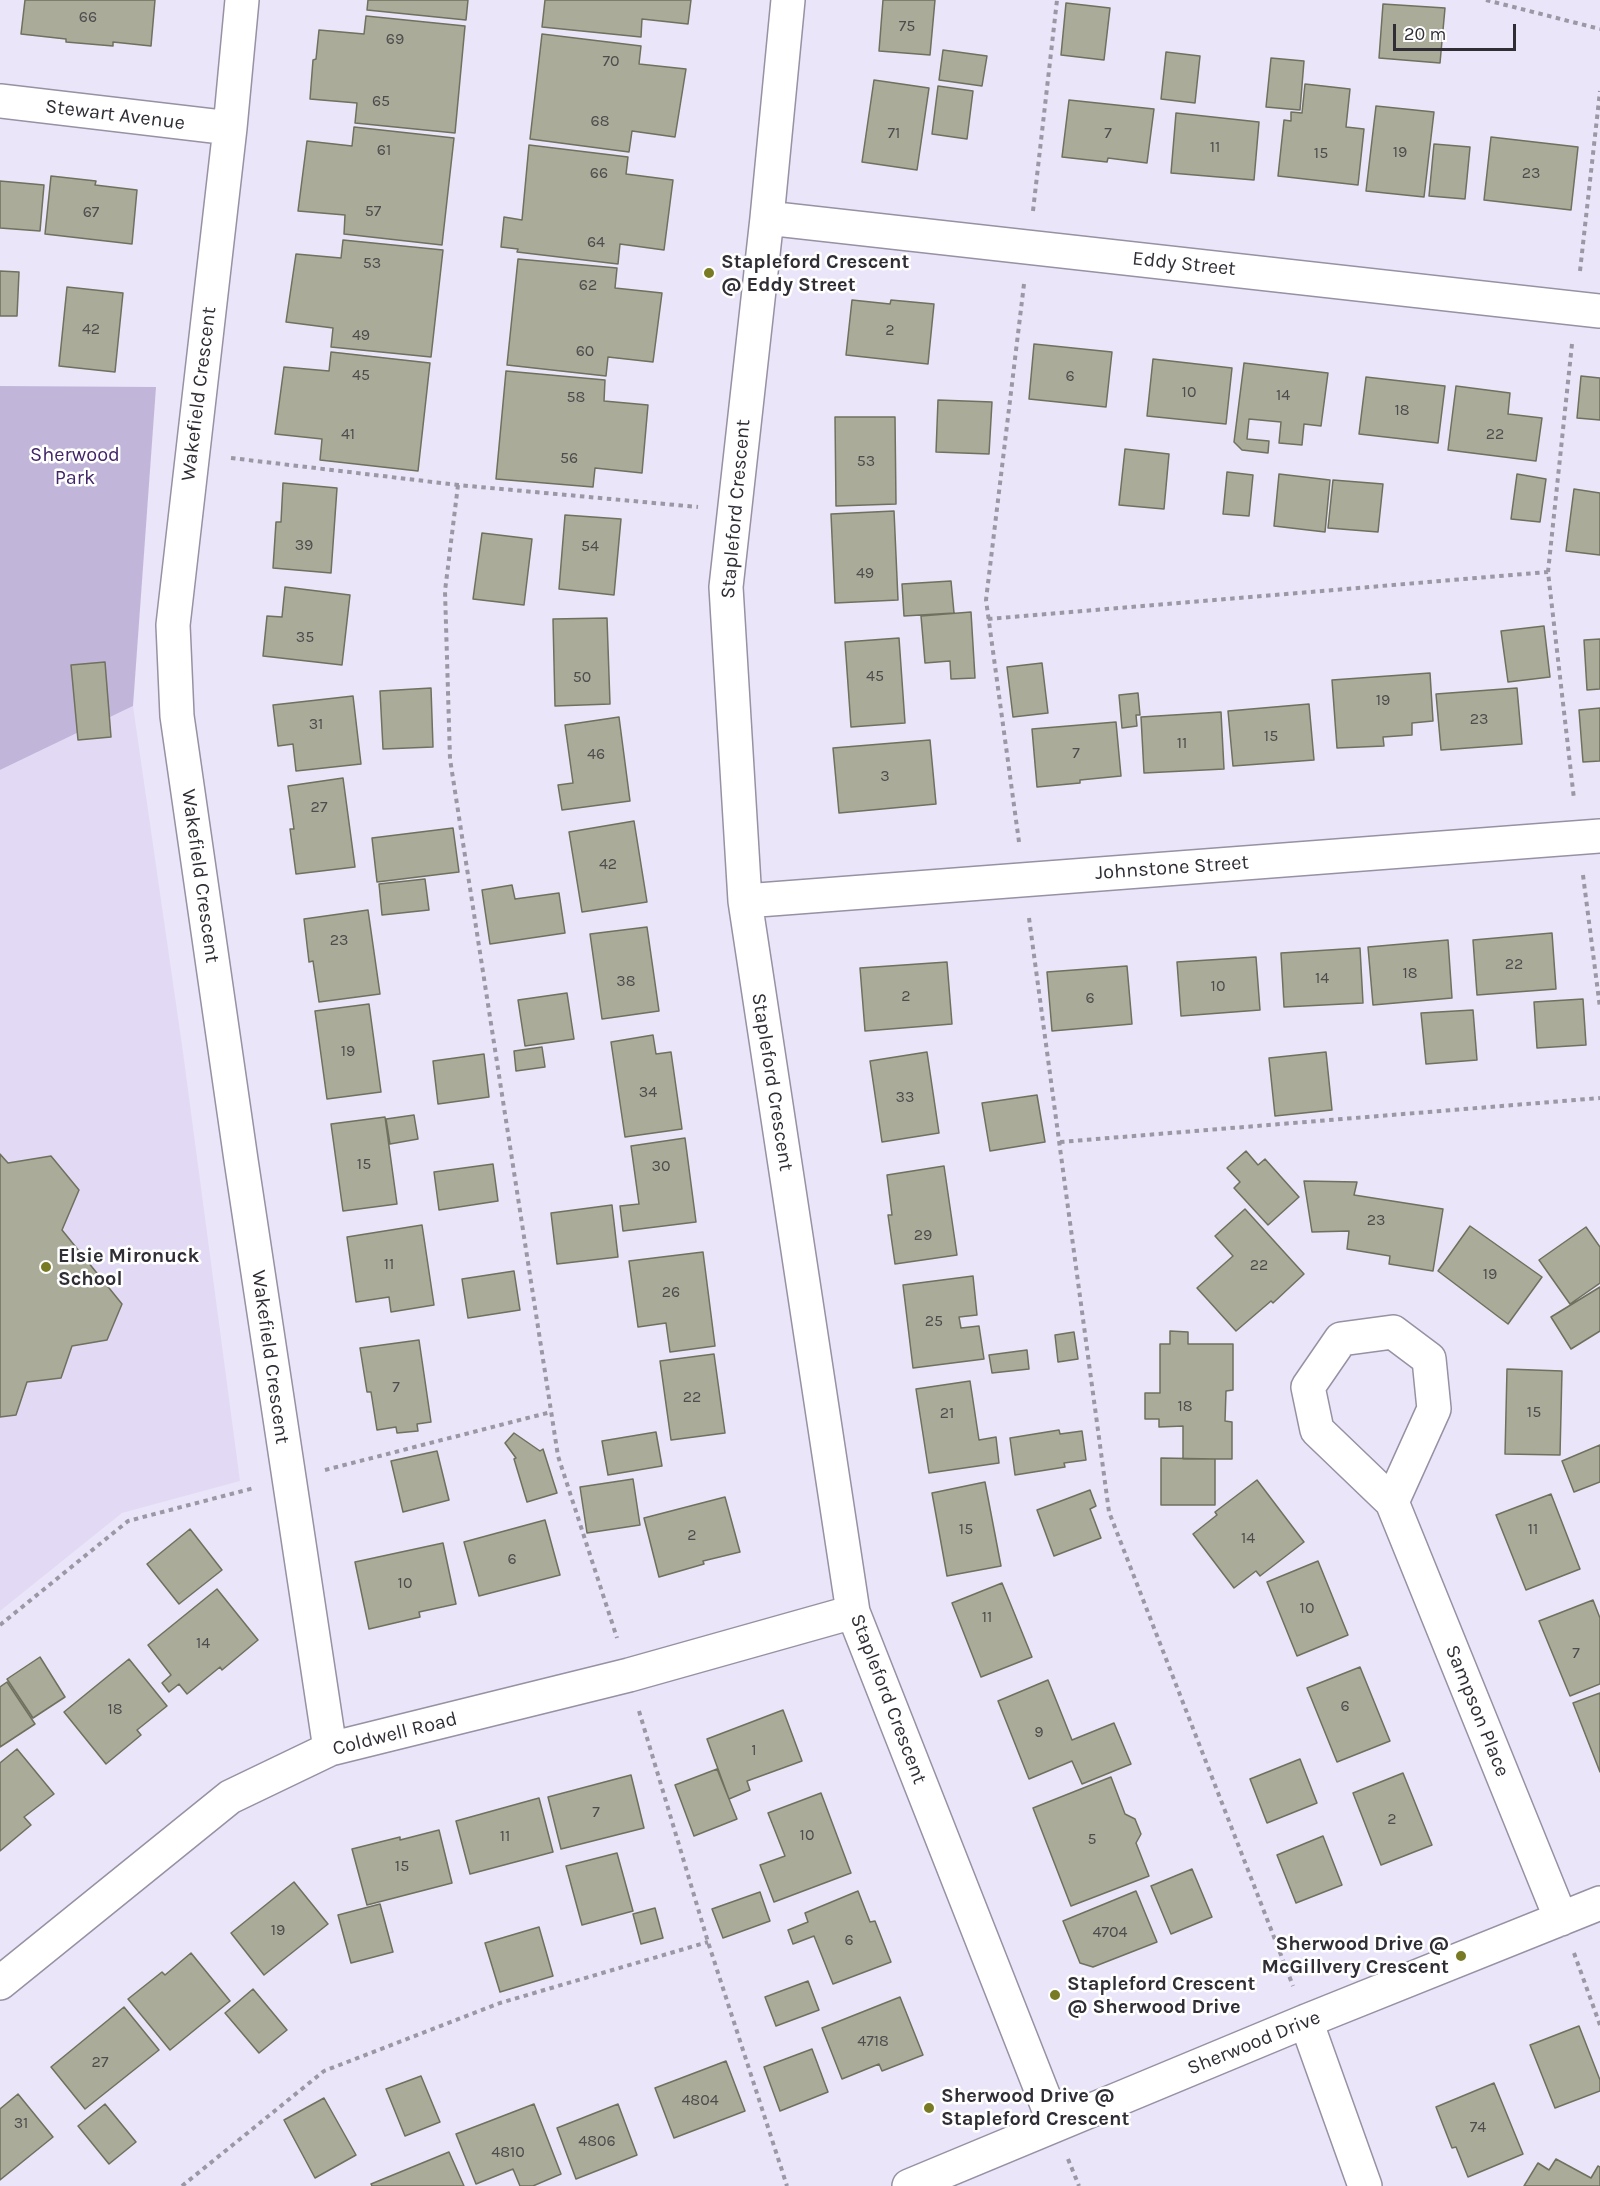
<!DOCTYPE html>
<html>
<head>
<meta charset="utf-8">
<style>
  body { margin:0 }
  #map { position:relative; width:1600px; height:2186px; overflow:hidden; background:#ebe5f9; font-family:Karla,sans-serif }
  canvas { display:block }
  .scale { position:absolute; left:1393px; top:24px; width:123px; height:27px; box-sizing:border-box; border:3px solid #302d35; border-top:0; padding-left:8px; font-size:18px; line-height:21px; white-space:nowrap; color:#302d35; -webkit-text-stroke:4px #fff; paint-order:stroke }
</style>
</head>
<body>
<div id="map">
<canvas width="1600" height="2186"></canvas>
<div class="scale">20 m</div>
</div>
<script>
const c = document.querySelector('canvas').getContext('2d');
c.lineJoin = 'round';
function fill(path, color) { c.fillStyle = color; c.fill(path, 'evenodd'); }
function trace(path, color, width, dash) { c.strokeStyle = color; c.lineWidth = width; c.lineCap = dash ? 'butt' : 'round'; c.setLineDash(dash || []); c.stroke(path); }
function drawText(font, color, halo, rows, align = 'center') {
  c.font = font + ' Karla,sans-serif'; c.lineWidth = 5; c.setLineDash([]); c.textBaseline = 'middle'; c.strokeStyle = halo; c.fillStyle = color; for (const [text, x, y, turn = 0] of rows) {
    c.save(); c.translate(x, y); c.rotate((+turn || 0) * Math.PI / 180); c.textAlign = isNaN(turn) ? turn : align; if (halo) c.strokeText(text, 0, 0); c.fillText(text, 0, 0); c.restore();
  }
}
const built = new Path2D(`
  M133,706L183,1052L240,1481L122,1513L0,1611V770Z`);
const green = new Path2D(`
  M0,386L156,387L133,706L0,770Z`);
const building = new Path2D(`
  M25,0H155L151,46L113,42V46L66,42V39L21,34Z
  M368,0H468L466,20L367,10Z
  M545,0H691L688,24L642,19L641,37L542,27Z
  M883,0H935L930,55L879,51Z
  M1066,3L1110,8L1104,60L1061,55Z
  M1383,4L1445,8L1440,63L1379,58Z
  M366,16L465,26L455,133L355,123L357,103L310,99L313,60L316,59L319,30L364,34Z
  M542,34L641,46L639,64L686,69L675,137L632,131L629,152L530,139Z
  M943,50L987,56L982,86L939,80Z
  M1166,52L1200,56L1195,103L1161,99Z
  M1271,58L1304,61L1300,110L1266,107Z
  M874,80L929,88L917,170L862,162Z
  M1305,84L1350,89L1346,127L1364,129L1358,185L1278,176L1284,120L1291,121V112L1302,113Z
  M938,86L973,91L967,139L932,134Z
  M1069,100L1154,109L1147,163L1108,158L1107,162L1062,157Z
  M1376,106L1434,112L1424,197L1366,191Z
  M1176,113L1259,122L1254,180L1171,173Z
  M354,127L454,138L442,245L344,234L345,215L298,211L307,141L352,146Z
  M1491,137L1578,147L1571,210L1484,200Z
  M1434,144L1470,147L1465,199L1429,196Z
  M529,145L628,157L626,174L673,180L664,250L620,244L618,264L517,252L518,249L501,247L504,217L522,220Z
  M51,176L96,181L95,185L137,190L132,244L45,234Z
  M0,181L44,185L40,231L0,228Z
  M343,240L443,250L431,357L331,347L333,328L286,322L296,254L341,258Z
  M518,259L617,268L615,288L662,293L653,362L608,357L606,376L507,365Z
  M0,271L19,272L17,316H0Z
  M67,287L123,293L115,372L59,366Z
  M852,300L890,304L891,300L934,304L928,364L846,355Z
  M1034,344L1112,352L1106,407L1029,399Z
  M331,352L430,363L418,471L320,460L322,439L275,434L284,367L329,371Z
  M1153,359L1232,368L1226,424L1147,416Z
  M1244,363L1328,373L1321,426L1304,424L1302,445L1279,443L1281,422L1249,419L1247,439L1269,441L1268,453L1242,450L1234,442Z
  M506,371L605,380L604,401L648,405L642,473L595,468L593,487L496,479Z
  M1581,376L1600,378V420L1577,418Z
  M1366,377L1445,386L1438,443L1359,434Z
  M1456,386L1510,393L1508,414L1542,418L1536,461L1448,450Z
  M938,400L992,402L989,454L936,452Z
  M835,417H895L896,504L836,506Z
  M1125,449L1169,454L1164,509L1119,505Z
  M1227,472L1253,475L1249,516L1223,514Z
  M1279,474L1330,480L1325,532L1274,526Z
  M1517,474L1546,479L1540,522L1511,519Z
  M1333,480L1383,484L1378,532L1328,528Z
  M283,483L337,488L331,573L273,568L276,522H281Z
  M1574,489L1600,493V555L1566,551Z
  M894,511L898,600L835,603L831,514Z
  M565,515L621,519L614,595L559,589Z
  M482,533L532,539L524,605L473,599Z
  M951,581L954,613L904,616L902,584Z
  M285,587L350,595L342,665L263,656L267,616L282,617Z
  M971,612L975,678L951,679L950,661L925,663L921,616Z
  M607,618L610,704L555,706L553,619Z
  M1544,626L1550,677L1508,682L1501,631Z
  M899,638L905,723L851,727L845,642Z
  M1600,639V689L1587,690L1584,640Z
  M105,662L111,737L78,740L71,665Z
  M1042,663L1048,713L1013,717L1007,667Z
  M1430,673L1433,721L1412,723V735L1383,737L1384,746L1337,748L1332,680Z
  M431,688L433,747L383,749L380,691Z
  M1517,688L1522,744L1441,750L1436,694Z
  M1138,693L1140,715H1136L1137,726L1122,728L1119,695Z
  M353,696L361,764L296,771L293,744L278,746L273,705Z
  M1309,704L1314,760L1233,766L1228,711Z
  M1600,708V761L1583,762L1579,710Z
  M1221,712L1224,769L1144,773L1141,717Z
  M619,717L630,801L562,810L558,785L573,783L565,725Z
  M1116,722L1121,776L1080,780V783L1037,787L1032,729Z
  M930,740L936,804L839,813L833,748Z
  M343,778L355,867L296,874L290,829H294L288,786Z
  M634,821L647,902L582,912L569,832Z
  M453,828L459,872L377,882L372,838Z
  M425,879L429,910L382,915L379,884Z
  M512,885L515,899L559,893L565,933L490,944L482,890Z
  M368,910L380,994L319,1002L313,961L309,962L304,919Z
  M647,927L659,1011L602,1019L590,934Z
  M1552,933L1556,989L1477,995L1473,940Z
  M1448,940L1452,998L1373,1005L1368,947Z
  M1360,948L1363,1003L1284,1007L1281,953Z
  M1256,957L1260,1010L1181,1016L1177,962Z
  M947,962L952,1024L865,1031L860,968Z
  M1127,966L1132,1024L1052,1031L1047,972Z
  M567,993L574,1039L525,1046L518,1000Z
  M1583,999L1586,1045L1537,1048L1534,1002Z
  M369,1004L381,1092L327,1099L315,1011Z
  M1473,1010L1477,1060L1426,1064L1421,1013Z
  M653,1035L656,1054L671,1052L682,1129L625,1137L611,1042Z
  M542,1047L545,1067L516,1071L514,1051Z
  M927,1052L939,1133L882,1142L870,1061Z
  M1326,1052L1332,1110L1275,1116L1269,1058Z
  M484,1054L489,1097L438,1104L433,1061Z
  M1037,1095L1045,1142L990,1151L982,1103Z
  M414,1115L418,1139L390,1144L386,1119Z
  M385,1117L397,1204L343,1211L331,1124Z
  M685,1138L696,1222L623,1231L620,1206L639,1204L631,1146Z
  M1246,1151L1258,1165L1265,1159L1299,1197L1268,1225L1234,1188L1240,1182L1227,1168Z
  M0,1154L8,1163L51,1156L79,1190L62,1230L122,1304L107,1340L72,1346L61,1378L27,1382L16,1415L0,1417Z
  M493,1164L498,1201L439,1210L434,1172Z
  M944,1166L957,1255L895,1264L888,1215H892L887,1175Z
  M1304,1181L1357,1182L1354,1195L1443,1209L1433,1271L1389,1264L1390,1256L1347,1249L1349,1231L1312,1232Z
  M612,1205L618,1257L557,1264L551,1213Z
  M1245,1209L1304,1274L1273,1303L1271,1301L1236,1331L1197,1288L1233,1256L1215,1236Z
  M422,1225L434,1305L391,1312L389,1297L356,1302L347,1237Z
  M1470,1226L1542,1277L1508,1324L1438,1271Z
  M1586,1227L1600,1247V1283L1570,1304L1539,1260Z
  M703,1252L715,1346L670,1352L666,1323L638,1327L629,1261Z
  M514,1271L520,1310L468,1318L462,1279Z
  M973,1276L977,1315L959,1317L961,1328L979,1326L984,1359L913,1368L903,1285Z
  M1600,1287V1331L1571,1349L1551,1317Z
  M1170,1331L1188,1332V1344H1233V1390L1226,1391L1225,1421L1232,1422V1459H1183V1426L1159,1427V1419H1145V1393H1160V1344H1170Z
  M1074,1332L1078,1359L1058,1362L1055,1335Z
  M419,1340L431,1422L417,1424L418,1431L397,1433L396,1427L377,1430L371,1392H367L360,1348Z
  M1027,1350L1029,1369L992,1373L989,1355Z
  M714,1354L725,1433L671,1440L660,1361Z
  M1507,1369L1562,1371L1560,1455L1505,1454Z
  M970,1381L979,1440L996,1437L999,1463L929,1473L916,1389Z
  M1059,1430L1060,1434L1082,1431L1086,1460L1064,1463L1065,1467L1015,1475L1010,1438Z
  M656,1432L662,1466L608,1475L602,1441Z
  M514,1433L540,1451L543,1449L557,1493L527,1502L514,1459L516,1458L505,1443Z
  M1600,1445V1482L1574,1492L1562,1461Z
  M437,1451L449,1500L403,1512L391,1461Z
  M1161,1458L1215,1459V1505H1161Z
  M633,1479L640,1525L587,1533L580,1487Z
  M1257,1480L1304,1542L1260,1576L1256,1571L1234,1588L1193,1534L1217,1515L1215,1512Z
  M985,1482L1001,1566L947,1576L932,1493Z
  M1090,1490L1096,1506L1090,1509L1101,1538L1054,1556L1037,1510Z
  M1551,1494L1580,1569L1526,1590L1496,1515Z
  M725,1497L740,1552L703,1561L704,1564L659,1577L644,1518Z
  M545,1520L560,1575L479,1596L464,1542Z
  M190,1529L222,1570L179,1604L147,1564Z
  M443,1543L456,1604L419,1612L420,1617L369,1629L355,1562Z
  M1318,1561L1348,1635L1297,1656L1267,1582Z
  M1002,1583L1032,1657L981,1677L952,1603Z
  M217,1589L258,1640L222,1670L220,1667L187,1694L179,1684L169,1692L162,1683L171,1675L148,1645Z
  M1593,1600L1600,1618V1684L1570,1696L1539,1621Z
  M40,1657L65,1697L33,1718L7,1679Z
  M129,1659L167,1706L137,1730L141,1735L106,1764L64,1712Z
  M1360,1667L1390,1741L1337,1762L1307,1688Z
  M1048,1680L1072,1740L1114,1723L1131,1764L1082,1784L1072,1761L1029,1779L998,1701Z
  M7,1682L35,1724L0,1747V1687Z
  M1600,1693V1772L1573,1703Z
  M783,1710L802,1761L747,1781L750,1790L729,1799L707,1739Z
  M17,1749L54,1794L24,1817L31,1825L0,1851V1763Z
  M1300,1759L1317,1803L1267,1823L1250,1779Z
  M717,1769L737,1819L694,1836L675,1785Z
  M1403,1773L1432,1845L1381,1865L1353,1793Z
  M631,1775L644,1828L561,1849L548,1797Z
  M1111,1777L1125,1814L1135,1819L1141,1834L1136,1843L1149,1876L1071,1906L1033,1808Z
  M821,1793L851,1873L774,1902L760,1865L785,1856L768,1813Z
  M539,1798L553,1852L470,1874L456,1821Z
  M439,1830L452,1883L367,1905L352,1849L400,1837V1840Z
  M1323,1836L1342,1885L1296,1903L1277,1855Z
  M617,1853L633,1911L582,1925L566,1866Z
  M1192,1869L1212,1917L1171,1934L1151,1886Z
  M294,1882L328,1924L264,1975L231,1933Z
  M858,1891L870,1922L875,1921L891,1962L833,1984L814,1936L793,1944L788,1930L808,1922L805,1913Z
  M1136,1891L1157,1942L1093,1967L1080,1963L1063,1921Z
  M760,1892L770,1921L723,1938L712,1909Z
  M380,1904L393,1952L351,1963L338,1915Z
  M655,1908L663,1938L641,1944L633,1914Z
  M539,1927L553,1976L500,1992L485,1943Z
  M191,1953L230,2001L170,2050L128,1999L162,1972L165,1975Z
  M808,1981L819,2010L776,2026L765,1997Z
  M253,1989L287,2030L259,2053L225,2013Z
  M900,1997L923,2055L882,2071L879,2064L842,2079L822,2028Z
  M124,2007L159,2050L85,2109L51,2067Z
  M1579,2026L1600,2080V2091L1555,2108L1530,2045Z
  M812,2049L828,2092L780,2111L764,2067Z
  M726,2061L745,2111L674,2138L655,2088Z
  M421,2076L440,2122L405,2136L386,2089Z
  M1494,2083L1523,2154L1468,2177L1456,2147L1452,2148L1436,2107Z
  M18,2094L53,2137L0,2180V2109Z
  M324,2098L356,2155L315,2178L284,2120Z
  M105,2104L136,2142L109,2164L78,2126Z
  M534,2104L561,2174L533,2186H520L513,2169L476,2184L456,2134Z
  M618,2104L637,2155L576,2179L557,2128Z
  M449,2152L464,2186H372L371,2184Z
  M1556,2159L1591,2178L1598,2166L1600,2167V2186H1524L1538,2163L1549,2170Z`);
const path = new Path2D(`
  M1486,0L1600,29
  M1033,211L1057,0
  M1580,271L1600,91
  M1572,344L1548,572L1574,799
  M231,458L458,485L698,507
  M458,485L445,591L450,759L558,1456L617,1638
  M988,619L1548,572
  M1019,842L986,600L1024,284
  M1583,875L1600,1008
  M1029,918L1109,1512L1293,1986
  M1060,1142L1600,1098
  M325,1470L551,1412
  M0,1625L128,1521L254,1488
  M639,1711L708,1942L787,2186
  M1574,1953L1600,2025
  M1068,2159L1079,2186
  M182,2186L324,2071L500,2003L708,1942`);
const minor = new Path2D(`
  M242,0L230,128L173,625L177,716L241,1160L330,1749
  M788,0L767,218L726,587L745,901L853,1612L1055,2125
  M0,101L230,128
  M767,218L1600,311
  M745,901L1600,836
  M1392,1502L1434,1409L1429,1359L1393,1332L1341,1339L1308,1387L1317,1430L1392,1502L1561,1919
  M0,1983L230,1797L330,1749L629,1675L853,1612
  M1306,2021L1365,2186
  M909,2186L1306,2021L1600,1903`);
const markers = [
  [709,273,6,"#797b24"],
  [46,1267,6,"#797b24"],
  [1461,1956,6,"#797b24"],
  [1055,1995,6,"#797b24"],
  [929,2108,6,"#797b24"]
];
const numberNames = [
  ["66",88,17],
  ["75",907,26],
  ["69",395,39],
  ["70",611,61],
  ["65",381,101],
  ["68",600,121],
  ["71",894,133],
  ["7",1108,133],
  ["11",1215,147],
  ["61",384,150],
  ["19",1400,152],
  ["15",1321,153],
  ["66",599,173],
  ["23",1531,173],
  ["57",373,211],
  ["67",91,212],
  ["64",596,242],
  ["53",372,263],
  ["62",588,285],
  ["42",91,329],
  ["2",890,330],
  ["49",361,335],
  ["60",585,351],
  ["45",361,375],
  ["6",1070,376],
  ["10",1189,392],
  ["14",1283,395],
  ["58",576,397],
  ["18",1402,410],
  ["41",348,434],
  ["22",1495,434],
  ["56",569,458],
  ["53",866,461],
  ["39",304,545],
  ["54",590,546],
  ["49",865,573],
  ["35",305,637],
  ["45",875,676],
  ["50",582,677],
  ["19",1383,700],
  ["23",1479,719],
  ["31",316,724],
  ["15",1271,736],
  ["11",1182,743],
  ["7",1076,753],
  ["46",596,754],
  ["3",885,776],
  ["27",319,807],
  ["42",608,864],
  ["23",339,940],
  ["22",1514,964],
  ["18",1410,973],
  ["14",1322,978],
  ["38",626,981],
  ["10",1218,986],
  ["2",906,996],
  ["6",1090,998],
  ["19",348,1051],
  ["34",648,1092],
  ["33",905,1097],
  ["15",364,1164],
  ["30",661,1166],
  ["23",1376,1220],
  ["29",923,1235],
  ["11",389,1264],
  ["22",1259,1265],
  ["19",1490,1274],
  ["26",671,1292],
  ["25",934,1321],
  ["7",396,1387],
  ["22",692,1397],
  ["18",1185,1406],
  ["15",1534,1412],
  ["21",947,1413],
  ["15",966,1529],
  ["11",1533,1529],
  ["2",692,1535],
  ["14",1248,1538],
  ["6",512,1559],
  ["10",405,1583],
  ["10",1307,1608],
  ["11",987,1617],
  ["14",203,1643],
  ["7",1576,1653],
  ["6",1345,1706],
  ["18",115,1709],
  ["9",1039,1732],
  ["1",754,1750],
  ["7",596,1812],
  ["2",1392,1819],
  ["10",807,1835],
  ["11",505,1836],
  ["5",1092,1839],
  ["15",402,1866],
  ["19",278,1930],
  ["4704",1110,1932],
  ["6",849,1940],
  ["4718",873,2041],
  ["27",100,2062],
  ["4804",700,2100],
  ["31",21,2123],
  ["74",1478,2127],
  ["4806",597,2141],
  ["4810",508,2152]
];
const streetNames = [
  ["Stewart Avenue",115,115,7],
  ["Eddy Street",1184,264,6],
  ["Wakefield Crescent",199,394,-83],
  ["Stapleford Crescent",736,509,-85],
  ["Johnstone Street",1172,868,-4],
  ["Wakefield Crescent",200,876,82],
  ["Stapleford Crescent",772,1082,81],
  ["Wakefield Crescent",270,1357,82],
  ["Stapleford Crescent",888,1699,69],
  ["Sampson Place",1477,1711,68],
  ["Coldwell Road",395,1734,-14],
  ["Sherwood Drive",1254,2043,-22]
];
const poiNames = [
  ["Stapleford Crescent",721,262],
  ["@ Eddy Street",721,285],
  ["Elsie Mironuck",58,1256],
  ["School",58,1279],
  ["Sherwood Drive @",1449,1944,"right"],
  ["McGillvery Crescent",1449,1967,"right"],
  ["Stapleford Crescent",1067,1984],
  ["@ Sherwood Drive",1067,2007],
  ["Sherwood Drive @",941,2096],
  ["Stapleford Crescent",941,2119]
];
const parkNames = [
  ["Sherwood",75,455],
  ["Park",75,478]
];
fill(built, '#e2daf5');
fill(green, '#c1b6d9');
fill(building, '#aaab98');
trace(building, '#6f705e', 1.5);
trace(minor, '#9791a3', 36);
trace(path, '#9b97a5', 4, [4.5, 4.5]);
trace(minor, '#fff', 33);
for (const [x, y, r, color] of markers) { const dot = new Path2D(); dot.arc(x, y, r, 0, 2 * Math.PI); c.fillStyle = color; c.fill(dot); trace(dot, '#fff', 2); }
drawText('16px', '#4e4c4e', null, numberNames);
drawText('20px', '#302d35', '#fff', streetNames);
drawText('bold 20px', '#302d35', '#fff', poiNames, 'left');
drawText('20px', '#412568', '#fff', parkNames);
</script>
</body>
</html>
